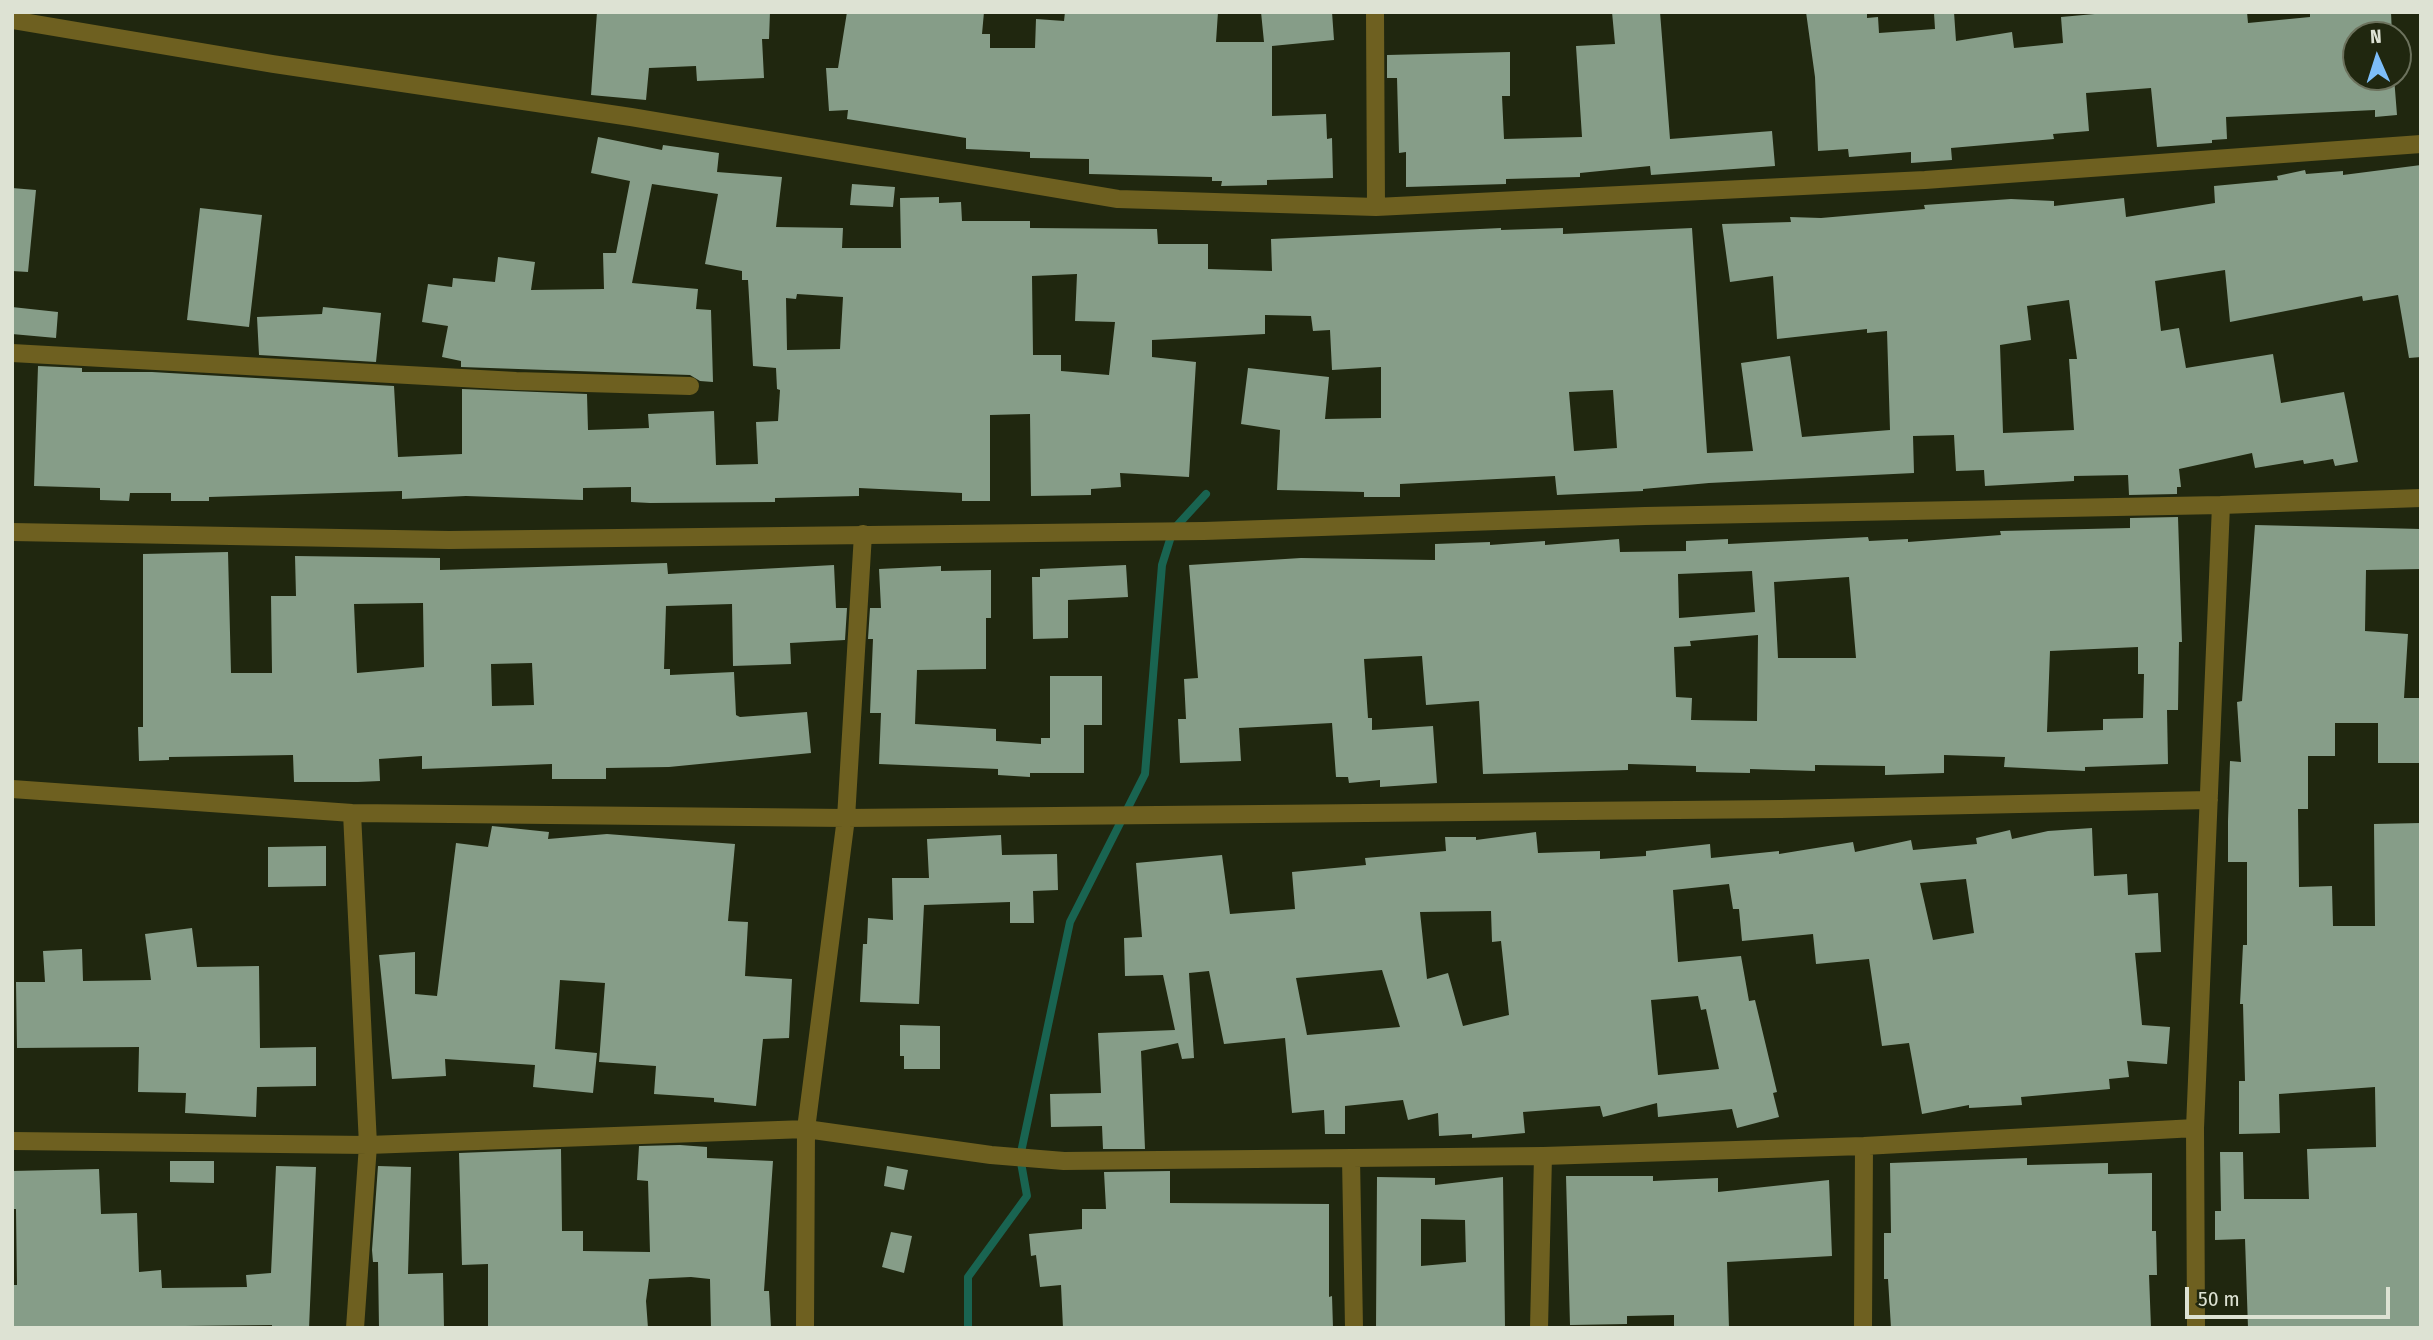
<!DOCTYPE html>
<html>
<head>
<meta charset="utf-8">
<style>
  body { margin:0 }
  #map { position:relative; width:2433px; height:1340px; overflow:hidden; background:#20270f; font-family:"Fira Sans Condensed",sans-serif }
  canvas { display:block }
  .frame { position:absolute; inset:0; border:14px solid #dde2d3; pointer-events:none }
  .north { position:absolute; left:2342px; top:21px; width:70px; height:70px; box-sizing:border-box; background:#20270f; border:2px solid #6c725d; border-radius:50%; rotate:357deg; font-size:19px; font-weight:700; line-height:28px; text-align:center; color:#dde2d3 }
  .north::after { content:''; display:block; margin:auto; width:24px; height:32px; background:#7dbef9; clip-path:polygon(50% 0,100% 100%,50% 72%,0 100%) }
  .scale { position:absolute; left:2185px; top:1287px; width:205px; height:32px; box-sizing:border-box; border:4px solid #dde2d3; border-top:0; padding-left:9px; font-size:21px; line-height:24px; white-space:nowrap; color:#dde2d3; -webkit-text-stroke:5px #20270f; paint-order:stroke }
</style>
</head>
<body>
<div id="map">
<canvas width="2433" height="1340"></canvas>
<div class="frame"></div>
<div class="north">N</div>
<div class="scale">50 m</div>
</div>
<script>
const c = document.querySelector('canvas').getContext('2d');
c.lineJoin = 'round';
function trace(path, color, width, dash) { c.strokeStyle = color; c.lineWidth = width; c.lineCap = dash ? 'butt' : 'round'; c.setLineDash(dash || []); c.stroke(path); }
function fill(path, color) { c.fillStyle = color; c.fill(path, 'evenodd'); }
const stream = new Path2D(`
  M968,1328V1277L1027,1196L1020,1157L1070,922L1145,774L1162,565L1173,530L1206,494`);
const building = new Path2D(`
  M597,12H770L769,39H762L764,78L697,81L696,66L649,68L646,100L591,95Z
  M847,12H984L982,34H990V48H1035L1036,19L1064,21L1065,12H1218L1216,42H1264L1261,12H1332L1334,40L1272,46V116L1326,114L1327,139L1332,138L1333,178L1267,180V185L1221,186L1222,181H1212V177L1089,174V159L1030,158V152L966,149V138L847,119L848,110L829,111L826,68H838Z
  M1612,12H1660L1670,139L1772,131L1775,166L1651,175L1650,166L1580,173V177L1506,179V184L1406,187V152L1399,153L1397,78H1387V55L1510,52V96H1502L1504,139L1582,137L1576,46L1615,44Z
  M1806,12H1867V18L1878,17L1879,33L1935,29L1934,13L1954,12L1956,41L2012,32L2014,48L2063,43L2061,17L2117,12H2247L2248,23L2310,17V12H2391L2392,35H2356V77H2394L2397,115L2375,117V110L2226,117L2227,139L2212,140V143L2157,147L2151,88L2086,93L2089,131L2053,134L2054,139L1951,148L1952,160L1911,163V152L1849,157L1848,149L1818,151L1815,77Z
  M598,137L662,150L663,145L719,153L717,172L782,177L776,227L843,228L842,248H901L900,198L939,197V203L961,202L962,221H1030V228L1157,229L1158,244H1208V269L1272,271L1271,239L1501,228V230L1563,228V234L1692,228L1707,453L1753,451L1741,363L1790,356L1802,437L1890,430L1887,331L1867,333V329L1777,339L1773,276L1730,282L1722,224L1791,222L1790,217L1821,218L1925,209L1924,205L2011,199L2054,201V206L2124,198L2126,217L2215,203L2214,186L2278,180L2277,176L2305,170L2306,174L2343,171V175L2421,165V357L2409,358L2398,295L2363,301L2362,296L2230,322L2225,270L2155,281L2161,331L2179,328L2186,368L2273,354L2281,403L2344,392L2358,462L2335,466L2333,459L2304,464L2303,460L2255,468L2252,453L2179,469L2181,487H2177V494L2129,495L2128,475L2074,476V481L1985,486L1984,470L1956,471L1954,435L1913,436L1914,473L1709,483L1643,489V491L1557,495L1555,476L1400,484V497H1364V492L1277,490L1280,430L1241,424L1248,368L1329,377L1325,419L1381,418V367L1332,370L1330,330L1313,331L1311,316L1265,315V334L1152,340V357L1196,362L1189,477L1120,473L1121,487L1091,489V495L1031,496L1030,414L990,415V501H962V493L859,488V496L775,498V502L650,503L631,502V487L583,488V500L466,496L402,499V491L209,497V501H171V493H130L129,501L100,500V488L34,486L38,366L82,368V372H152L394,386L398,457L462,454V389L587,394L588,430L649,428L648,414L714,411L716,465L758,464L756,422L778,421L780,390L777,389L776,368L753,366L748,280H742V271L705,264L718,194L652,184L632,283L698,289L696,309L711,310L713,382L700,381L690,375L461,367V361L442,357L448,326L422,322L428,284L452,287L453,278L495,282L498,257L535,262L531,290L604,289L603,253H616L630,181L591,173ZM1077,274L1075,321L1115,322L1109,375L1061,371V355H1033L1032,276ZM797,294L843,297L840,349L787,350L786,298L796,299ZM2069,300L2077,359H2069L2074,430L2003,433L2000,345L2031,340L2027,306ZM1613,390L1617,448L1574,451L1569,392Z
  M852,184L895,187L893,207L850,205Z
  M12,188L36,190L28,272L12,271Z
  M200,208L262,215L249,327L187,320Z
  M12,307L58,312L56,338L12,334Z
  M323,307L381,313L376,362L259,355L257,317L322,314Z
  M2178,517L2182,642H2179L2178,710H2167L2168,764L2085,767V771L2004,767L2005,757L1944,755V773L1885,775V766L1815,765V771L1750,769V773L1696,772V766L1628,764V770L1483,774L1479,701L1426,705L1422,656L1364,659L1368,718H1372V730L1433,726L1437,783L1380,787V780L1349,783L1348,777H1336L1332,723L1239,728L1241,761L1180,763L1178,719H1186L1184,679L1198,678L1189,565L1301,558L1435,560V544L1490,542V545L1545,541V545L1619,539L1620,552L1686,551V541L1728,539V544L1868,537L1869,541L1908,539V542L2001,535L2000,531L2130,528V518ZM1752,571L1755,612L1679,618L1678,574ZM1849,577L1856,658H1778L1774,582ZM1758,635L1757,721L1691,720L1692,698L1676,697L1674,647L1691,646L1690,641ZM2138,647V674H2144L2143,718L2103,719V730L2047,732L2050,651Z
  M2255,525L2421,529V569L2366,570L2365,631L2408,634L2404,698H2421V763H2378V723H2335V756H2308V809H2298L2299,887L2332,886L2333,926H2375L2374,824L2421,823V1328H2248L2245,1239L2215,1240V1211H2221L2220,1152H2243L2244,1199H2309L2307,1149L2376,1147L2375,1087L2279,1094L2280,1133L2239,1134V1081H2245L2243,1004H2240L2243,945H2247V862H2228V821L2230,761L2241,762L2237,702L2242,701Z
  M228,552L231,673H272L271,596H296L295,556L440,558V570L667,563L668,574L834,565L836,608H847L845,640L790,643L791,664L733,666L732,604L666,606L664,669H670V675L734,672L736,715L740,717L807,712L811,753L669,767L606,768V779H552V764L422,769V756L379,759L380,781L358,782H294L293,755L169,757V760L139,761L138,727H143V554ZM423,603L424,667L357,673L354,604ZM532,663L534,705L492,706L491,664Z
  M1126,565L1128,597L1068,600V638L1033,639L1032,577H1040V569Z
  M941,566V571L991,570V618H986V669L917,670L915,724L996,729V741L1041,744V738H1050V676H1102V725H1084V773H1030V777L998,775V769L879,764L881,713H870L873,639H868L870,608H881L879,569Z
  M492,826L549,832L548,839L607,834L735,844L728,921L748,922L745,976L792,979L789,1038L763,1039L756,1106L714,1102V1098L654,1094L656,1066L599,1062L605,983L560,980L555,1049L597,1053L593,1093L533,1087L535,1065L445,1059L446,1076L392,1079L379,955L415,952V994L437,996L456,843L488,847Z
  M2092,828L2094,876L2127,874L2128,895L2158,893L2161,952L2135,953L2142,1025L2170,1027L2167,1064L2127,1061L2129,1077L2109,1079L2110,1089L2021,1097L2022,1105L1969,1108V1105L1922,1114L1909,1043L1882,1046L1869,959L1816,964L1813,934L1742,941L1739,909H1733L1729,884L1673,890L1678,962L1741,956L1749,1001L1755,1000L1777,1092L1773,1093L1779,1117L1737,1128L1732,1109L1658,1117L1657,1103L1603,1117L1600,1106L1523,1112L1525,1133L1472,1138V1134L1439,1136L1438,1113L1408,1120L1403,1100L1345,1106V1134H1325L1324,1110L1292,1113L1285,1038L1224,1044L1209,971L1189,973L1194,1058L1182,1059L1178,1043L1141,1051L1145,1149H1103L1102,1126L1051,1127L1050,1094L1101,1093L1098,1033L1175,1030L1163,975L1125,976L1124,938L1142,937L1136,863L1222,855L1230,914L1295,909L1292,872L1366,865L1365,858L1446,851L1445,837H1476V840L1536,832L1538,853L1600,851V859L1646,856V851L1710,844L1711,858L1779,851V854L1853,842L1855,852L1911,840L1913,850L1977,844L1976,838L2010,830L2012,839L2048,831ZM1966,879L1974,933L1933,940L1920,883ZM1491,911L1492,942L1501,941L1509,1015L1463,1026L1448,973L1427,979L1420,912ZM1382,970L1400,1027L1307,1035L1296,978ZM1698,996L1701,1010L1706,1009L1719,1069L1658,1075L1651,1000Z
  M1001,835L1002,855L1057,854L1058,890L1033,891L1034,923H1010V902L924,905L919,1004L860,1002L863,944H867L868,918L893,920L892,878H929L927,839Z
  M326,846V886L268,887V847Z
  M192,928L197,967L259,966L260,1048L316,1047V1086L257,1087L256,1117L185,1113L186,1093L138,1092L139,1047L17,1048L16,982H45L43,951L82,949L83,981L151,980L145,934Z
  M900,1025L940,1026V1069H904V1056H900Z
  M680,1145L707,1147V1158L773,1161L764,1291H769L771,1328H711L710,1279L691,1277L649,1279L646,1301L648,1328H488V1264L462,1265L459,1153L561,1149L562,1231H583V1251L650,1252L648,1181L637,1180L639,1146Z
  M2027,1158V1165L2108,1163V1174L2152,1173V1231H2156L2157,1275H2149L2151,1328H1891L1888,1279H1884V1233H1891L1890,1163Z
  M170,1161H214V1183L170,1182Z
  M276,1166L316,1167L309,1328H272V1325L12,1328V1285H17L16,1209H12V1171L99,1169L101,1214L137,1213L139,1272L161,1270L162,1288L247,1287L246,1275L271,1273Z
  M378,1166L411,1167L408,1274L443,1273L444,1328H379L378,1262H373L372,1250Z
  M887,1166L908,1170L904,1190L884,1186Z
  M1170,1171V1203L1329,1204V1297L1332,1296L1333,1328H1063L1061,1285L1040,1287L1036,1255L1031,1256L1029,1234L1082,1229V1209H1106L1104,1172Z
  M1566,1176H1653V1181L1718,1178V1192L1829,1180L1832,1256L1727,1262L1729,1328H1674V1315L1627,1316V1324L1570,1325Z
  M1377,1177L1435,1178V1185L1503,1177L1505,1328H1376ZM1421,1219L1465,1220L1466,1262L1421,1266Z
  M891,1232L912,1236L904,1273L882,1267Z`);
const minor = new Path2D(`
  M1375,12L1376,207
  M12,20L273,64L631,117L1118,199L1376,207L1925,180L2421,144
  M12,353L516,381L690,386
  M12,532L449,540L1204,531L1645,516L2221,505
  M12,789L352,813L846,818L1781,809L2209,800
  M352,813L368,1145L355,1328
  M12,1141L368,1145L806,1129L991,1155L1064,1161L1543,1156L1864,1146L2195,1128
  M1351,1158L1354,1328
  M805,1328L806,1129L846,818L863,534
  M1539,1328L1543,1156
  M1863,1328L1864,1146
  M2196,1328L2195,1128L2221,505L2421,498`);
trace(stream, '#196451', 8);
fill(building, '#869d88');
trace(minor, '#6e6020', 18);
</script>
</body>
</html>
